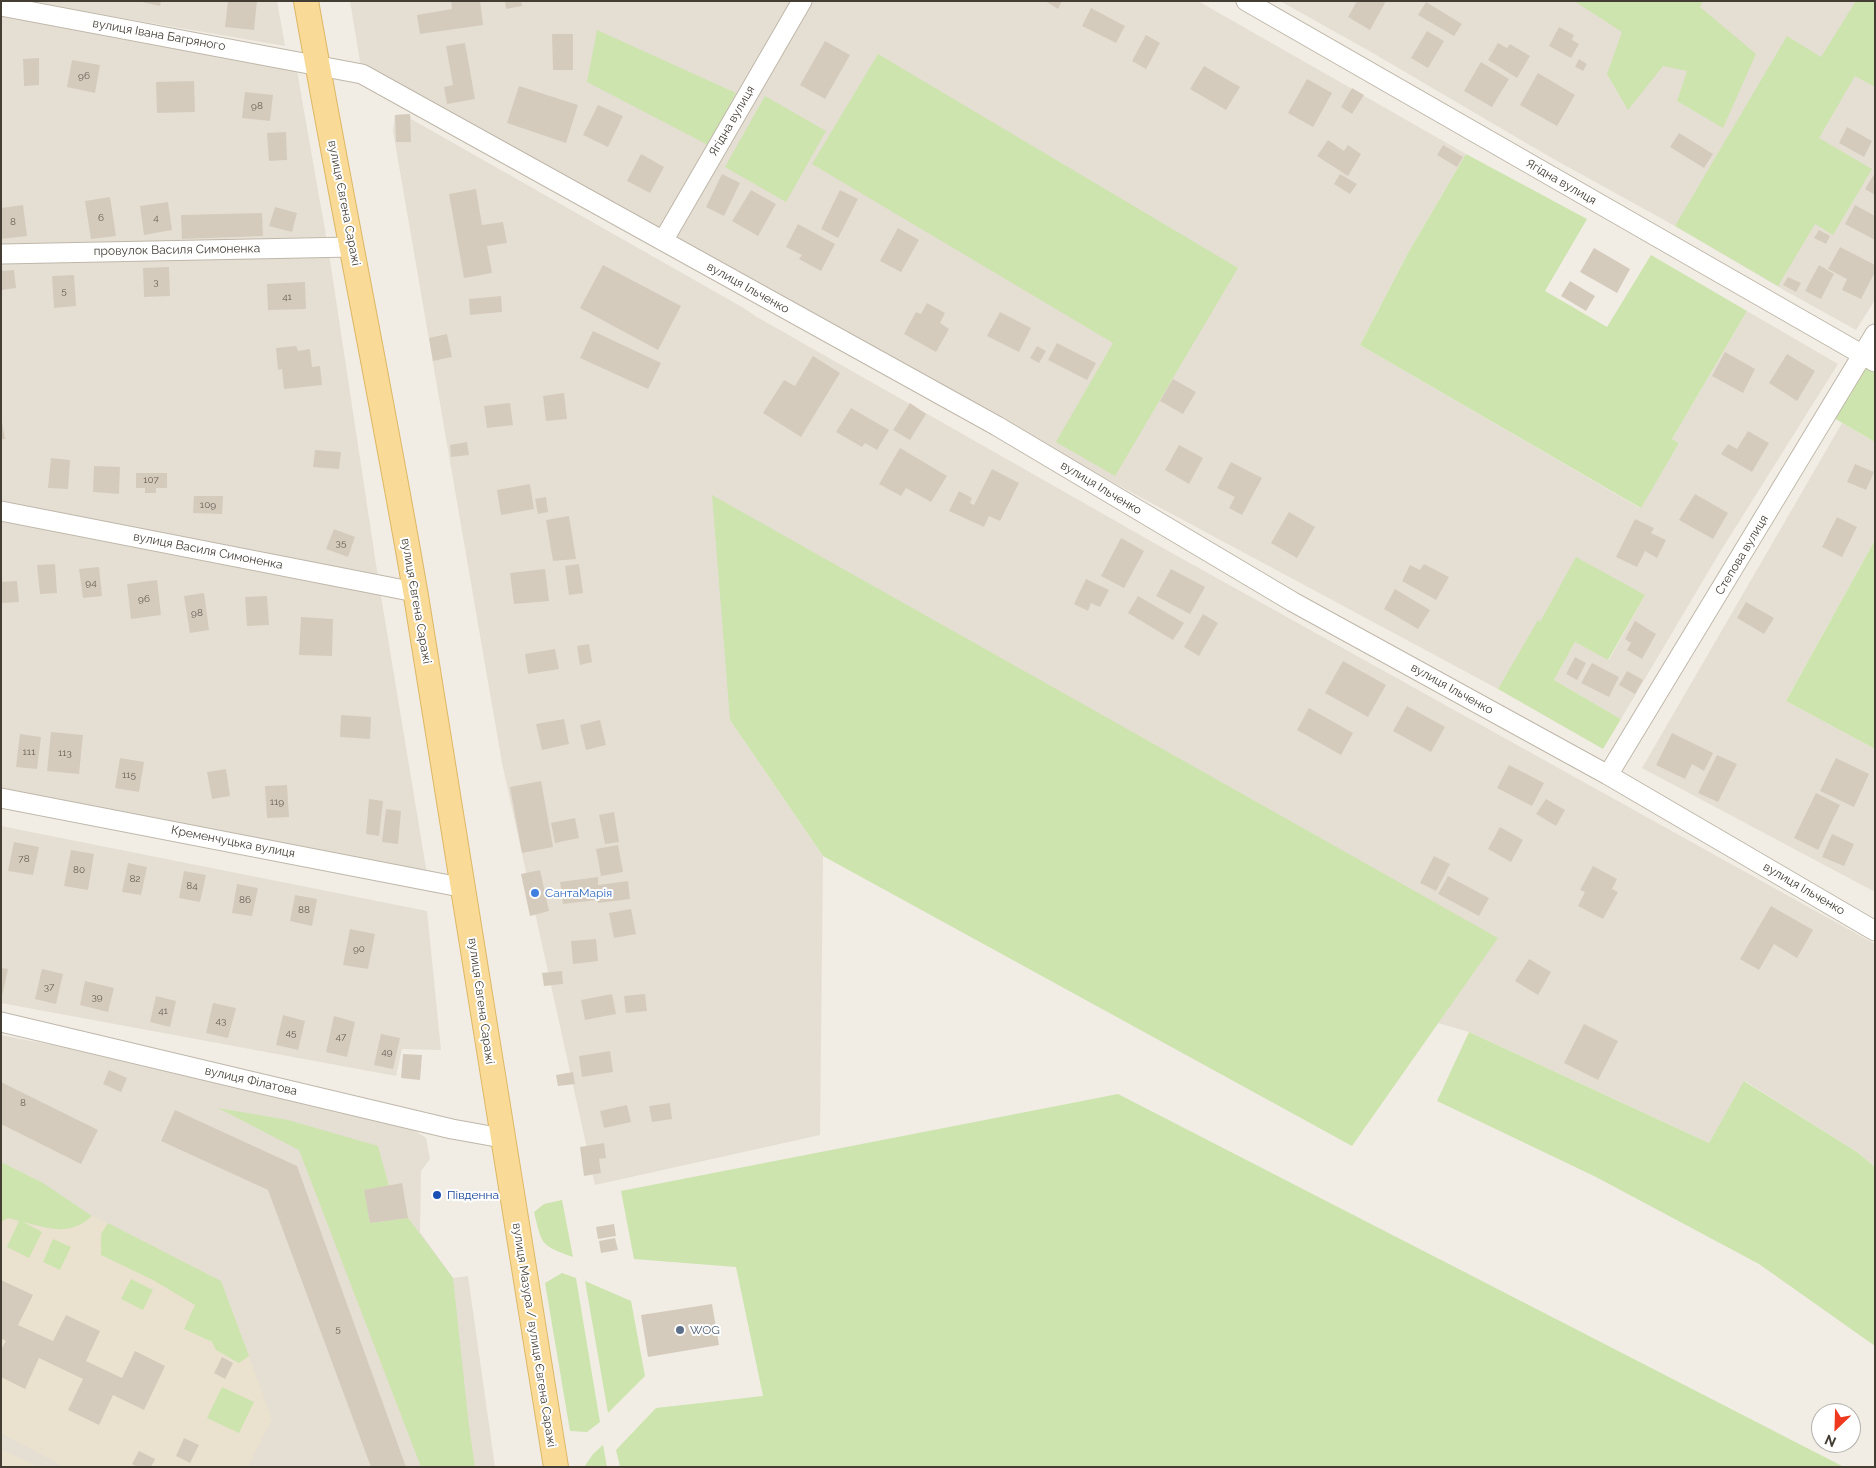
<!DOCTYPE html>
<html>
<head>
<meta charset="utf-8">
<style>
  body { margin:0 }
  #map { position:relative; width:1876px; height:1468px; overflow:hidden; background:#f1ede4; font-family:Raleway,sans-serif }
  canvas { display:block }
  .frame { position:absolute; inset:0; border:2px solid #433d34; pointer-events:none }
  .north { position:absolute; left:1811px; top:1403px; width:50px; height:50px; box-sizing:border-box; background:#fff; border:1px solid #b4b1ae; border-radius:50%; rotate:204deg; font-size:14px; font-weight:700; line-height:20px; text-align:center; color:#433d34 }
  .north::after { content:''; display:block; margin:auto; width:18px; height:22px; background:#ef381d; clip-path:polygon(50% 0,100% 100%,50% 72%,0 100%) }
</style>
</head>
<body>
<div id="map">
<canvas width="1876" height="1468"></canvas>
<div class="frame"></div>
<div class="north">N</div>
</div>
<script>
const c = document.querySelector('canvas').getContext('2d');
c.lineJoin = 'round';
function fill(path, color) { c.fillStyle = color; c.fill(path, 'evenodd'); }
function trace(path, color, width, dash) { c.strokeStyle = color; c.lineWidth = width; c.lineCap = dash ? 'butt' : 'round'; c.setLineDash(dash || []); c.stroke(path); }
function drawText(font, color, halo, rows, align = 'center') {
  c.font = font + ' Raleway,sans-serif'; c.lineWidth = 4; c.setLineDash([]); c.textBaseline = 'middle'; c.strokeStyle = halo; c.fillStyle = color; for (const [text, x, y, turn = 0] of rows) {
    c.save(); c.translate(x, y); c.rotate((+turn || 0) * Math.PI / 180); c.textAlign = isNaN(turn) ? turn : align; if (halo) c.strokeText(text, 0, 0); c.fillText(text, 0, 0); c.restore();
  }
}
const residential = new Path2D(`
  M23,1H277L285,46Z
  M350,1H1198L1466,154L1408,253L1360,345L1640,508L1679,443L1672,439L1747,311L1838,364L1720,552L1621,719L1554,680L1575,642L1609,660L1645,595L1540,622L1498,689L663,241L362,74Z
  M1280,1H1875V300L1856,330L1782,289L1675,226L1550,157L1371,52Z
  M1,6L295,60L328,247L379,584L428,880L1,798Z
  M410,114L411,119L742,307L757,317L1170,552L1875,944V1167L1857,1152L1745,1081L1709,1143L1469,1032L1438,1023L1497,938L730,720L823,856L820,1135L595,1185L502,763L393,131L395,115Z
  M1842,423L1875,442V540L1786,701L1875,749V892L1642,768Z
  M1,826L427,911L441,1050L402,1049L396,1076L1,1003Z
  M1,1035L148,1064L409,1127L426,1138L430,1159L421,1171L420,1232L453,1278L468,1276L495,1467H1Z`);
const education = new Path2D(`
  M1,1175L108,1223L221,1281L272,1419L248,1467H65L1,1433Z
  M1,1449L38,1467H1Z`);
const green = new Path2D(`
  M1574,1H1703L1700,7L1756,54L1723,128L1677,101L1687,71L1663,66L1628,110L1607,74L1622,32Z
  M1856,1H1871L1875,3V87L1855,76L1819,138L1872,169L1833,235L1815,224L1778,286L1675,226L1787,36L1821,57Z
  M597,30L736,93L708,145L587,82Z
  M878,54L1238,268L1115,476L1056,442L1113,343L812,164Z
  M765,96L826,131L786,202L725,167Z
  M1466,154L1587,219L1545,291L1607,327L1651,255L1747,311L1672,439L1679,443L1641,508L1360,345L1408,253Z
  M1863,360L1875,367V442L1832,417Z
  M712,495L1498,938L1352,1146L823,856L730,720Z
  M1875,540V749L1786,701Z
  M1576,557L1645,595L1608,660L1575,642L1554,680L1621,719L1603,749L1498,689L1538,620L1540,622Z
  M1469,1032L1709,1143L1744,1081L1857,1152L1875,1167V1346L1759,1264L1596,1177L1437,1101Z
  M1118,1094L1844,1467H620L616,1450L656,1408L763,1396L736,1267L634,1259L621,1191Z
  M218,1108L288,1120L378,1146L389,1186L365,1190L370,1223L408,1218L453,1278L469,1426L475,1467H421L299,1150Z
  M1,1162L43,1183L92,1216C70,1237 49,1228 23,1222L42,1232L29,1258L7,1247L19,1221L8,1218L1,1222Z
  M562,1200L573,1257C540,1245 542,1245 534,1212L544,1204Z
  M108,1223L221,1281L249,1356L239,1363L216,1350L211,1340L210,1341L184,1329L195,1305L153,1280L101,1255V1234Z
  M53,1239L71,1247L60,1270L43,1262Z
  M562,1273L576,1278L600,1422L587,1432L570,1431L545,1283Z
  M131,1279L153,1290L143,1310L121,1299Z
  M585,1281L631,1301L645,1376L608,1413Z
  M222,1387L254,1402L239,1433L207,1418Z
  M603,1445L607,1467H584L593,1454Z`);
const building = new Path2D(`
  M137,1H161L160,6Z
  M228,1H257L254,30L225,27Z
  M451,1H480L483,25L420,34L417,15L452,9Z
  M505,1H521L522,6L506,9Z
  M1045,1H1062L1058,9Z
  M1357,1H1386L1370,30L1348,17Z
  M1426,2L1462,24L1454,36L1418,15Z
  M1091,8L1125,26L1116,43L1082,26Z
  M1559,27L1574,35L1572,40L1579,44L1571,58L1549,46Z
  M1427,31L1444,41L1428,68L1411,58Z
  M552,34H573V70H553Z
  M1146,35L1160,43L1146,69L1132,61Z
  M825,41L850,55L825,99L800,85Z
  M465,43L475,99L447,104L444,87L453,85L446,46Z
  M1498,43L1507,48L1510,44L1530,56L1517,78L1488,60Z
  M39,58V85L24,86L23,59Z
  M1579,59L1587,64L1583,71L1575,67Z
  M72,60L100,65L95,93L67,87Z
  M1481,62L1509,79L1492,107L1464,91Z
  M1204,66L1240,87L1226,110L1190,89Z
  M1538,73L1575,95L1557,126L1520,105Z
  M1307,79L1332,93L1313,127L1288,113Z
  M194,81L195,112L157,113L156,82Z
  M519,86L578,105L566,143L507,123Z
  M1352,88L1364,95L1352,114L1341,107Z
  M245,92L273,95L270,121L242,118Z
  M598,105L623,116L608,147L583,135Z
  M410,114L411,142H396L395,115Z
  M1847,127L1872,141L1864,157L1839,143Z
  M286,132L287,160L269,161L267,133Z
  M1679,133L1713,154L1704,168L1670,147Z
  M1328,140L1344,151L1348,145L1361,154L1348,176L1317,156Z
  M1443,145L1463,157L1457,167L1437,155Z
  M641,154L664,167L650,193L627,181Z
  M1875,173V195L1865,189Z
  M722,174L740,183L724,216L706,207Z
  M1340,174L1357,184L1350,194L1334,184Z
  M476,189L482,225L503,222L507,243L487,246L492,273L464,278L449,194Z
  M751,190L776,204L758,236L732,221Z
  M840,190L858,199L838,238L821,229Z
  M110,197L116,236L91,239L85,201Z
  M168,202L172,230L144,235L140,206Z
  M23,205L27,236L1,239V208Z
  M1855,205L1875,216V240L1845,224Z
  M275,207L297,213L292,232L269,226Z
  M262,213L263,236L182,239L181,215Z
  M798,224L835,244L821,271L799,259L802,255L786,247Z
  M898,228L919,240L901,272L880,261Z
  M1819,230L1830,236L1826,244L1814,238Z
  M1840,247L1875,265V272L1861,299L1842,290L1847,279L1828,269Z
  M1594,248L1630,269L1617,293L1580,272Z
  M603,265L681,306L658,350L580,308Z
  M1819,265L1834,274L1821,299L1805,291Z
  M169,267L170,296L144,297L143,268Z
  M14,270L16,288L2,290L1,271Z
  M74,275L76,306L54,308L52,276Z
  M1788,277L1801,283L1796,292L1783,285Z
  M1570,281L1595,296L1586,311L1561,296Z
  M305,282L306,309L268,310L267,284Z
  M501,296L502,312L470,315L469,299Z
  M927,303L945,313L940,323L949,329L936,352L904,334L916,312L921,314Z
  M1000,312L1031,328L1019,352L987,336Z
  M593,331L661,363L648,389L580,358Z
  M447,334L452,357L433,361L429,338Z
  M1057,343L1096,363L1087,380L1048,360Z
  M296,346L298,351L310,349L312,367L320,366L322,385L284,389L282,369L278,370L276,348Z
  M1037,346L1046,351L1039,363L1030,358Z
  M1725,352L1755,369L1743,393L1712,376Z
  M1787,354L1815,371L1797,401L1769,383Z
  M813,356L840,373L801,437L763,413L784,380L795,386Z
  M1173,379L1196,392L1183,414L1160,401Z
  M564,393L567,419L546,421L543,396Z
  M510,403L513,425L487,428L484,406Z
  M910,403L926,414L910,440L893,430Z
  M851,408L889,430L877,450L865,443L862,447L836,432Z
  M1,417L5,439H1Z
  M1748,431L1769,443L1752,472L1721,454L1728,444L1737,449Z
  M467,442L469,455L451,457L450,445Z
  M1179,445L1203,458L1189,484L1165,470Z
  M900,448L947,476L931,502L906,488L901,496L879,484Z
  M315,450L341,452L339,469L313,467Z
  M51,458L70,460L68,489L48,488Z
  M1231,462L1262,478L1242,515L1229,508L1235,497L1217,488Z
  M1855,464L1874,472L1866,490L1847,482Z
  M94,466L120,467L119,494L93,492Z
  M992,469L1019,483L1000,521L989,516L984,527L949,511L959,491L972,498L970,503L974,505Z
  M136,473H167V488H156V493H145V488H136Z
  M530,484L534,509L501,515L497,490Z
  M1695,494L1728,513L1713,539L1679,520Z
  M194,496H223L222,514L193,513Z
  M546,497L548,512L538,514L535,499Z
  M1289,512L1315,527L1297,558L1271,543Z
  M569,516L576,559L553,561L546,520Z
  M1837,517L1857,527L1842,557L1822,547Z
  M1635,519L1654,528L1651,533L1666,540L1657,558L1645,551L1637,567L1616,557Z
  M334,529L355,537L348,557L326,549Z
  M1121,538L1144,551L1124,588L1101,576Z
  M55,564L57,593L40,594L37,565Z
  M579,564L583,593L569,595L565,566Z
  M1424,564L1449,577L1436,600L1402,581L1410,565L1420,570Z
  M99,567L102,596L83,598L79,569Z
  M545,569L549,601L514,604L510,573Z
  M1171,569L1205,587L1190,614L1156,596Z
  M1086,579L1109,590L1100,607L1091,603L1088,611L1074,604Z
  M157,580L161,615L131,619L127,584Z
  M17,581L19,602L1,603V582Z
  M1395,589L1430,610L1418,629L1384,609Z
  M204,593L209,630L190,633L184,596Z
  M267,596L269,625L247,626L245,597Z
  M1138,596L1184,623L1173,640L1128,613Z
  M1746,602L1774,618L1764,634L1737,618Z
  M1203,614L1218,623L1199,656L1184,647Z
  M301,617L333,619L332,656L299,655Z
  M1635,621L1656,634L1642,659L1627,650L1631,643L1625,639Z
  M589,644L592,662L580,665L577,646Z
  M555,649L559,669L528,674L525,654Z
  M1575,657L1586,663L1577,680L1566,674Z
  M1343,661L1386,685L1368,717L1325,693Z
  M1592,663L1619,677L1609,697L1581,683Z
  M1627,671L1643,680L1635,694L1619,685Z
  M1407,706L1445,727L1431,752L1393,731Z
  M1309,708L1353,733L1341,755L1297,730Z
  M341,715L371,717L370,739L340,737Z
  M564,719L569,744L542,750L536,724Z
  M600,720L606,745L586,750L580,725Z
  M51,732L83,735L79,774L47,771Z
  M1672,733L1713,753L1704,771L1692,764L1685,779L1656,765Z
  M20,734L41,737L37,769L16,767Z
  M1717,755L1737,764L1718,802L1698,793Z
  M120,758L144,762L139,792L115,788Z
  M1836,758L1869,774L1854,807L1820,791Z
  M1509,765L1544,783L1532,806L1497,788Z
  M226,769L230,796L212,799L207,772Z
  M541,781L553,847L522,853L510,787Z
  M287,785L289,817L267,818L265,786Z
  M1816,793L1840,805L1818,850L1794,838Z
  M369,799L383,801L379,836L366,834Z
  M1546,799L1565,810L1556,826L1536,814Z
  M386,809L401,811L398,844L382,842Z
  M614,812L619,842L605,844L599,815Z
  M575,818L579,838L555,843L551,823Z
  M1500,827L1523,840L1511,862L1488,849Z
  M1832,834L1854,844L1844,866L1822,857Z
  M14,842L39,847L33,875L8,871Z
  M618,845L623,872L601,876L596,849Z
  M71,850L94,854L88,890L64,886Z
  M1434,856L1450,864L1436,891L1420,883Z
  M128,863L147,867L141,895L122,892Z
  M1593,866L1617,879L1612,889L1618,892L1603,919L1578,906L1585,892L1580,890Z
  M540,870L549,911L530,916L521,874Z
  M184,871L206,875L200,902L179,898Z
  M1448,876L1489,898L1479,916L1438,894Z
  M598,877V885L628,881L630,899L598,903L597,900L563,904L560,882Z
  M237,884L258,888L252,916L232,913Z
  M295,895L317,899L312,926L290,921Z
  M1771,906L1813,930L1797,958L1774,944L1759,970L1740,959Z
  M631,909L636,934L614,938L609,913Z
  M350,929L375,934L368,969L343,965Z
  M596,939L598,961L573,964L571,941Z
  M1529,959L1551,972L1538,995L1515,981Z
  M1,968L8,969L2,996H1Z
  M42,969L63,974L56,1004L35,999Z
  M562,971L563,984L544,986L542,973Z
  M85,981L114,988L108,1012L80,1005Z
  M612,994L616,1014L585,1020L581,1000Z
  M645,994L647,1011L626,1013L624,996Z
  M156,996L176,1001L170,1027L150,1022Z
  M213,1003L236,1008L228,1038L206,1033Z
  M283,1015L305,1021L298,1050L276,1045Z
  M334,1016L355,1022L347,1057L326,1052Z
  M1584,1024L1618,1041L1598,1080L1564,1063Z
  M381,1034L400,1038L393,1069L374,1065Z
  M610,1051L613,1072L582,1077L579,1056Z
  M403,1054L422,1055L420,1080L401,1078Z
  M109,1070L127,1078L121,1092L103,1084Z
  M573,1072L575,1084L558,1086L556,1075Z
  M1,1082L98,1130L81,1164L1,1124Z
  M670,1103L672,1119L652,1122L649,1106Z
  M627,1105L631,1122L604,1128L600,1111Z
  M175,1110L297,1166L406,1467H371L268,1190L161,1141Z
  M604,1143L606,1158L599,1159L601,1173L584,1176L580,1147Z
  M402,1183L408,1218L370,1223L364,1190Z
  M614,1224L616,1236L598,1239L596,1227Z
  M615,1238L618,1250L601,1253L599,1241Z
  M1,1280L33,1295L18,1325L53,1341L66,1315L100,1331L86,1361L122,1378L135,1351L165,1366L144,1410L113,1395L99,1425L68,1410L83,1379L39,1358L25,1389L1,1377V1350L6,1341L1,1338Z
  M712,1304L719,1345L648,1357L641,1315Z
  M222,1357L233,1363L225,1379L214,1373Z
  M184,1438L199,1445L190,1463L176,1456Z
  M139,1451L155,1459L151,1467H137L132,1464Z`);
const minor = new Path2D(`
  M1246,1L1875,362
  M1,6L362,74L997,426L1293,602L1608,775L1875,931
  M663,241L802,1
  M2,254L352,247
  M1,511L415,592
  M1608,775L1875,334
  M1,798L465,888
  M1,1022L452,1129L502,1138`);
const major = new Path2D(`
  M306,1C341,200 382,398 416,596C465,886 507,1177 556,1467`);
const markers = [
  [535,893,5,"#3f7fe0"],
  [437,1195,5,"#1a4fb4"],
  [680,1330,5,"#5c6f8a"]
];
const numberNames = [
  ["96",84,76],
  ["98",257,106],
  ["6",101,218],
  ["4",156,218],
  ["8",13,222],
  ["3",156,282],
  ["5",64,291],
  ["41",287,297],
  ["107",151,480],
  ["109",208,505],
  ["35",341,543],
  ["94",91,583],
  ["96",144,599],
  ["98",197,613],
  ["111",29,752],
  ["113",65,753],
  ["115",129,775],
  ["119",277,802],
  ["78",24,859],
  ["80",79,870],
  ["82",135,879],
  ["84",192,886],
  ["86",245,900],
  ["88",304,910],
  ["90",359,949],
  ["37",49,987],
  ["39",97,997],
  ["41",163,1011],
  ["43",221,1021],
  ["45",291,1033],
  ["47",341,1037],
  ["49",387,1052],
  ["8",23,1103],
  ["5",338,1329]
];
const streetNames = [
  ["вулиця Івана Багряного",159,35,10],
  ["Ягідна вулиця",732,121,-60],
  ["Ягідна вулиця",1561,182,30],
  ["вулиця Євгена Саражі",344,203,79],
  ["провулок Василя Симоненка",177,250,-1],
  ["вулиця Ільченко",748,288,29],
  ["вулиця Ільченко",1101,488,31],
  ["вулиця Василя Симоненка",208,551,11],
  ["Степова вулиця",1742,555,-59],
  ["вулиця Євгена Саражі",416,601,80],
  ["вулиця Ільченко",1452,689,29],
  ["Кременчуцька вулиця",233,842,11],
  ["вулиця Ільченко",1804,889,30],
  ["вулиця Євгена Саражі",481,1001,82],
  ["вулиця Філатова",251,1081,13],
  ["вулиця Мазура / вулиця Євгена Саражі",534,1335,81]
];
const shopNames = [
  ["СантаМарія",545,893]
];
const transitNames = [
  ["Південна",447,1195]
];
const serviceNames = [
  ["WOG",690,1330]
];
fill(residential, '#e5dfd3');
fill(education, '#eae2cf');
fill(green, '#cde4ae');
fill(building, '#d5cbbd');
trace(minor, '#bfb7aa', 21);
trace(major, '#ddb766', 26);
trace(minor, '#fff', 19);
trace(major, '#f9da96', 24);
for (const [x, y, r, color] of markers) { const dot = new Path2D(); dot.arc(x, y, r, 0, 2 * Math.PI); c.fillStyle = color; c.fill(dot); trace(dot, '#fff', 2); }
drawText('10px', '#686056', null, numberNames);
drawText('12px', '#433d34', '#fff', streetNames);
drawText('12px', '#366cbe', '#fff', shopNames, 'left');
drawText('12px', '#164399', '#fff', transitNames, 'left');
drawText('12px', '#4e5e75', '#fff', serviceNames, 'left');
</script>
</body>
</html>
